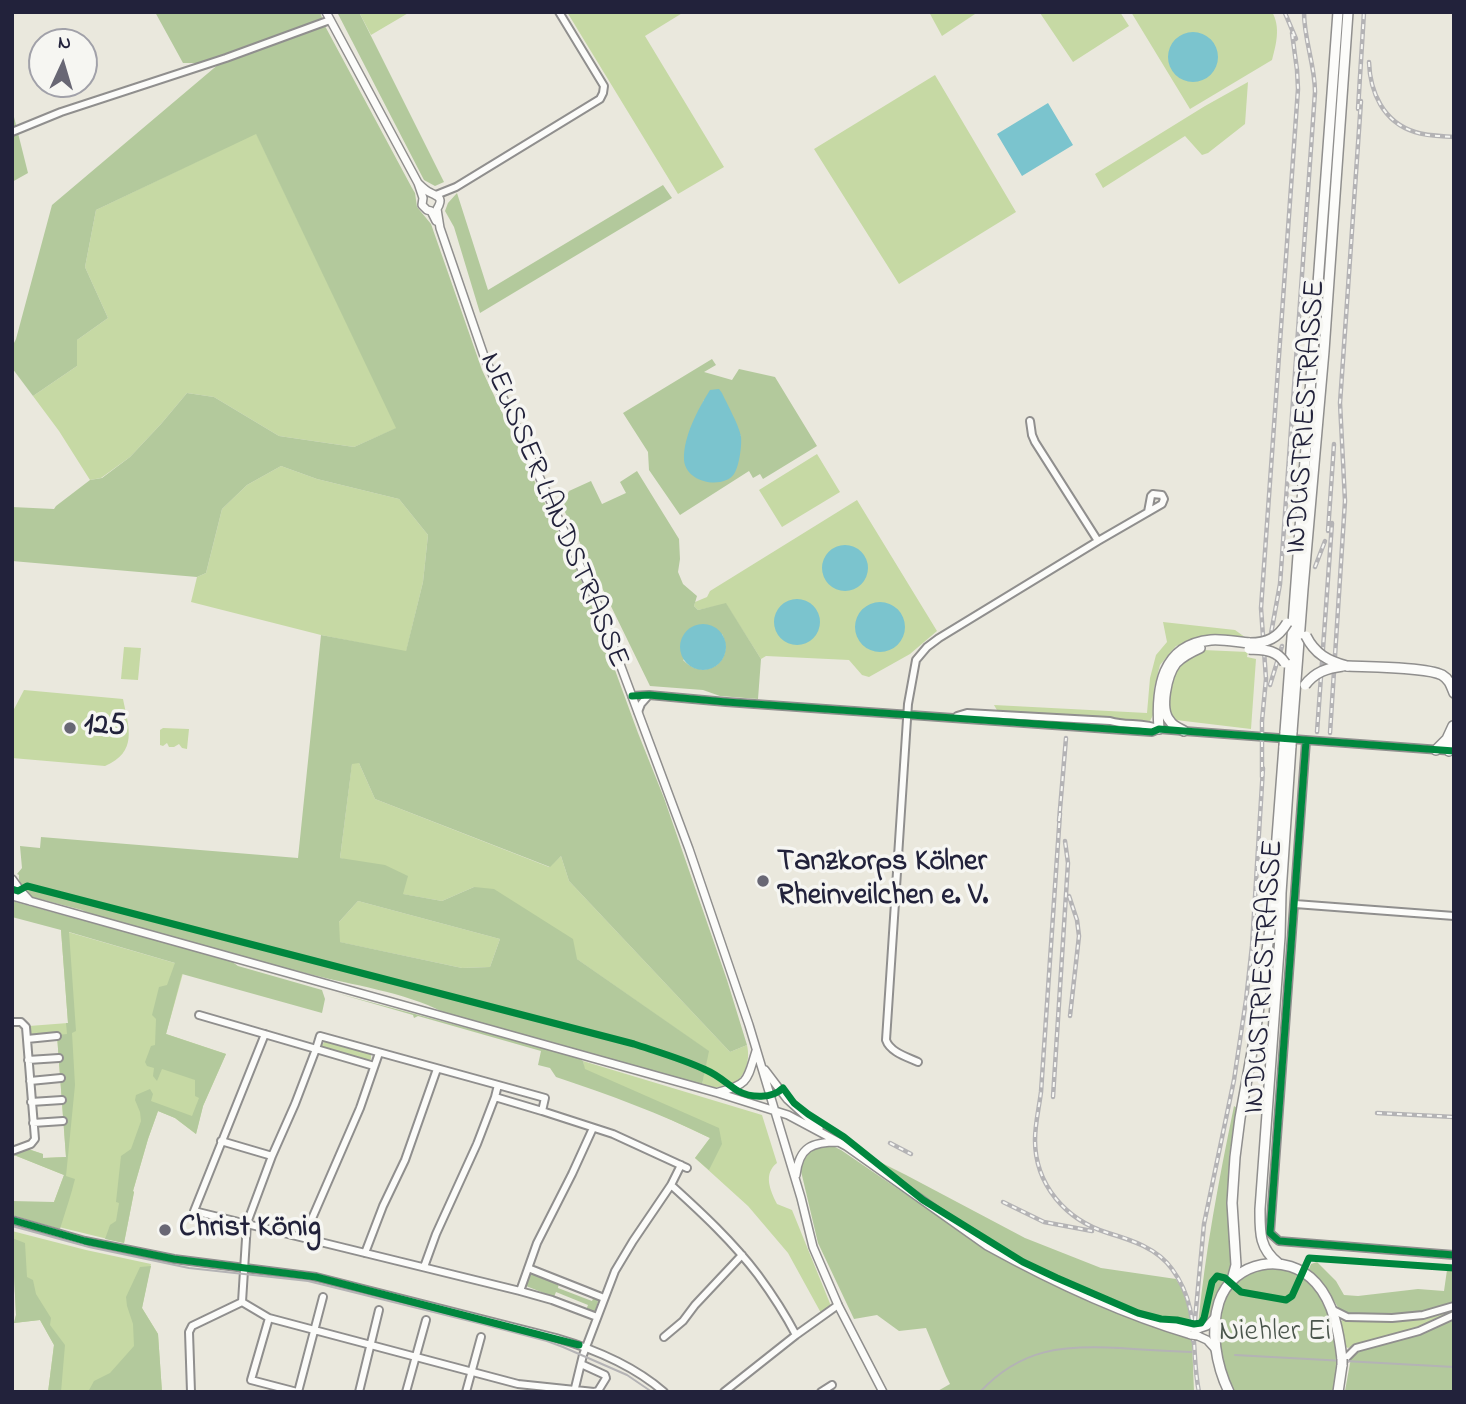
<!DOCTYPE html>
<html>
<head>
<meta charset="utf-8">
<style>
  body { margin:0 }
  #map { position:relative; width:1466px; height:1404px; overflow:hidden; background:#eae8dd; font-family:"Indie Flower",sans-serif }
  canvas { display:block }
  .frame { position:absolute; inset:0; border:14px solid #22223b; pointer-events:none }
  .north { position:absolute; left:28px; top:28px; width:70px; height:70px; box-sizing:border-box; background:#f6f6f2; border:2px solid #a1a1a9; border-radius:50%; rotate:4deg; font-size:19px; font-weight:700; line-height:28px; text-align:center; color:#22223b }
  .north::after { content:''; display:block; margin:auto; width:24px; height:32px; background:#686774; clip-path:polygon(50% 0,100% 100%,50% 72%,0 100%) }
</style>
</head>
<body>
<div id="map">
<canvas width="1466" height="1404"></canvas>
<div class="frame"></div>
<div class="north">N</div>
</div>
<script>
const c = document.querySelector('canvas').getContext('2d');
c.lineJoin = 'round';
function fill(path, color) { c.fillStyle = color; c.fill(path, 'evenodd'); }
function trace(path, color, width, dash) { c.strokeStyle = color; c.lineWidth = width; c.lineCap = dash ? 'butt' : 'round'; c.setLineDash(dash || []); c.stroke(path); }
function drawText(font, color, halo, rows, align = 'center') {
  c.font = font + ' "Indie Flower",sans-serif'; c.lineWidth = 7; c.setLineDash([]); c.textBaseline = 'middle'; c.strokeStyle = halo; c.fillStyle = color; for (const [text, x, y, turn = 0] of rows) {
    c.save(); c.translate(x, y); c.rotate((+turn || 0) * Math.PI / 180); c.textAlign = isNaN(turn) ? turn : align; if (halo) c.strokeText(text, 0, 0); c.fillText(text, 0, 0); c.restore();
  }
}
const green = new Path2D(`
  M359,12H410L371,35Z
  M567,12H684L645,36L724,167L678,194Z
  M929,12H978L942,36Z
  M1041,12H1120L1129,26L1073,62L1040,13Z
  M1131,12H1272C1281,27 1276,45 1272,60L1190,109Z
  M935,75L1016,212L899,284L814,149Z
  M1248,82L1245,124L1208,153L1202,155L1185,136L1103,188L1095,174L1205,106Z
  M256,133L397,428L354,447L279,436L214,397L187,393L161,424L130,457L101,478L90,480L59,431L33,396L77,366V340L108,318L85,267L96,210Z
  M817,454L840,492L782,527L759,490Z
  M281,466L317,479L399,499L428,535L423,582L406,652L321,635L191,602L197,577L206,573L222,509L247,485Z
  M857,500L937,631L910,654L869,677L862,675L849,660L766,656L761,659L726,604L698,610L694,606L695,602L707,597L710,591Z
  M1163,622L1235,630L1249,640L1208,636L1176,646L1160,665L1154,689L1153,715L1150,721L1122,722L998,712L994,705L1147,713L1150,678L1156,655L1167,642Z
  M124,647L141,648L138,680L121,679Z
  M1203,650L1248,652L1247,657L1256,659L1251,729L1176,720L1169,712C1171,682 1172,664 1203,650Z
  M24,690L123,699C129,728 138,752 105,766L12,758V713Z
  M163,728L189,729L187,749L182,748L179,744L174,747H169L167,743L163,746L160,745V730Z
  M352,763H359L375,799L549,867L561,856L569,881L730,1052L747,1045C751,1062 744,1082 726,1087C718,1089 709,1086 702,1085L708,1051L474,887L442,901L402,894L407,876L340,858Z
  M358,901L500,939L490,967L462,968L339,942V922Z
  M61,930L185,966L166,1034L226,1054L203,1106L196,1134L175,1118L158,1111L148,1139L133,1191L134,1192L124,1243L26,1219L31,1202H54L64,1175L14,1155L28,1149L43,1154V1158L66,1157L57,1035L32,1036L29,1034V1026L68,1023Z
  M325,1041L369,1052L371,1055V1059L368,1062L322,1048V1045Z
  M583,1061L762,1115L777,1163C763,1174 770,1190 777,1204L792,1210L831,1306L821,1313L788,1253L748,1206L695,1158L710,1138L586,1080Z
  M12,1231L86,1250L151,1264L142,1308L158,1334L162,1392H48L54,1345L40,1320L14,1323L16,1315Z
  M1454,1308V1313C1435,1322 1417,1329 1397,1335C1380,1339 1364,1342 1348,1348L1346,1347L1341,1321L1343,1320L1349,1321C1385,1321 1419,1321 1454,1308Z`);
const forest = new Path2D(`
  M155,12H320L325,26L412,188L415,193L417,207L431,224L482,370L585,588L638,733L664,798L727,980L747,1045L730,1052L569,881L561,856L550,867L375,799L359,763L352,764L340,858L385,865L408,876L403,894L442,901L474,887L494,889L573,939L577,959L709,1051L702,1085L443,1012C404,992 352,985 309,974C236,956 164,935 92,915L82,910L32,897C23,893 18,883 19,875L17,874L22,868L20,846L40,848L41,837L298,858L321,635L406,651L423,582L428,535L399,499L317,479L281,466L247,485L222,509L206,573L197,577L12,561V507L54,509L56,506L90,480L102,478L130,457L161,424L187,393L214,397L279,436L354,447L396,428L256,134L96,210L85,267L108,318L77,340V366L33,396L12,368V347L16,339L52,205L220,63H183ZM358,901L500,939L490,967L462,968L340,942L339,922Z
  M337,12H359L444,182L435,186L424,180Z
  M12,109L28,173L12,182Z
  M663,185L672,198L480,313L454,227L445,211L448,203L457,193L488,290Z
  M712,359L716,365L704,372L732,380L739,369L775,377L817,446L763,479L760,474L753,478L749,471L680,515L649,470L648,452L623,413ZM704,400L741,436L697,417Z
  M637,471L679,539L680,559L678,572L683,584L697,596L694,606L698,610L726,603L761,659L758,699L720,696L703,690L650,686L562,506L569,491L591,481L602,504L626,493L620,482ZM722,634C736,662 704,682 683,660Z
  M12,901L231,961L238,966L322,990L325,999L322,1013L182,974L166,1034L226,1054L203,1106L196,1134L175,1118L158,1111L148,1139L133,1191L134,1192L124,1243L105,1239L110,1225L116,1221L119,1203L116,1202L121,1156L131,1149L141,1121L140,1112L135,1100L136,1095L150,1089L153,1094L151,1101L192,1116L199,1098L195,1096V1080L162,1069L157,1081L153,1076L154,1068L147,1066L145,1062L151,1046L155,1045L156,1019L152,1015L159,987L167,985L175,963L69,932L76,1031L72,1033L75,1085L66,1176L75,1179C71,1196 65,1212 60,1229L12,1215V1201L54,1202L64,1175L14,1155L28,1149L43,1154V1158L66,1157L57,1035L67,1034L66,1023H68L61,930L12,917Z
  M336,993L577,1057L583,1061L585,1069L719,1128L722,1144L709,1170L695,1158L710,1138C660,1113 609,1095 556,1077L550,1068L538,1065L541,1051L418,1016L414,1018L413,1015Z
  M1234,1106L1237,1108L1229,1158V1202L1233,1260L1229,1275L1217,1295L1210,1317L1204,1324L1198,1326C1205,1252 1219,1179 1234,1106Z
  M819,1146H833L841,1150L970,1238L1020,1268L1135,1320L1192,1340L1194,1392H936L950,1384L946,1376L926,1328L899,1331L877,1315L854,1319L818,1243L800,1167L805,1154Z
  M868,1156L906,1175L1025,1238L1101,1268L1176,1279L1184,1292L1191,1321L1178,1317L1177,1319C1146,1318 1119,1304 1091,1292C1063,1280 1035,1268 1009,1253C960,1224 913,1191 868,1156Z
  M12,1238L25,1243L27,1277L33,1280L36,1294L51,1318L50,1325L65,1345L61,1392H48L54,1345L40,1320L14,1323L16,1315Z
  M1317,1262L1336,1281L1344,1295L1358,1296L1418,1289L1444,1291L1447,1270H1454V1303L1430,1311L1396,1316L1348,1315L1339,1309L1323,1283L1309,1269L1311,1264Z
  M151,1266L142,1308L158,1334L162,1392H88L94,1381L110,1373L134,1346L133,1324L127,1306L126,1297L140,1267Z
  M1269,1266L1300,1273L1321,1294L1336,1333L1338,1365L1335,1392H1232L1219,1351V1319L1223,1298L1246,1273Z
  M532,1271L559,1282L558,1288L592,1301L594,1296L597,1298L598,1302L595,1311L592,1312L586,1310L588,1305L556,1292L554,1297L526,1286V1281L529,1273Z
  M1454,1318V1392L1345,1391L1351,1358L1359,1349L1419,1334Z`);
const water = new Path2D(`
  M1168 57a25 25 0 1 1 50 0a25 25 0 1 1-50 0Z
  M1048,103L1073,145L1022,176L997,134Z
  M719,389L722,393C727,404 740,427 741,437C742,446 739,467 734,474C724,489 686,484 684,460C683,437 698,409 710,390Z
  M822 568a23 23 0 1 1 46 0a23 23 0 1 1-46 0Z
  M774 622a23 23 0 1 1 46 0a23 23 0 1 1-46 0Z
  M855 627a25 25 0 1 1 50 0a25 25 0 1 1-50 0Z
  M680 647a23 23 0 1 1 46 0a23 23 0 1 1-46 0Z`);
const minor = new Path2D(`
  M12,132L61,112L226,58L330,20
  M436,195L456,187L600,99L603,93L604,86L559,12
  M1030,421L1032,435L1035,442L1098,541
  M632,696L649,695L726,702L1152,732L1159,729L1184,731L1454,751
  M638,712L641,704L649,695
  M957,716L967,713L1110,721C1126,726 1145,722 1159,729
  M1306,741L1270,1233L1279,1241L1454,1255
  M1295,904L1454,916
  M199,1015L316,1049L320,1036L498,1085L495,1097L542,1111
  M12,1022H21L26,1027L35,1139L31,1144L12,1151
  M265,1034L194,1211L520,1291L552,1300L597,1317
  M27,1039L57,1036
  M28,1060L59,1058
  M918,1062C907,1057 890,1052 886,1040L908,704L916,660L927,647L939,638L1098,541L1162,504L1164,499L1162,495L1153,494L1151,496L1148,512
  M374,1066L316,1049L295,1104L272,1156L247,1223L242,1302L269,1318L518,1384L594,1392
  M30,1081L61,1078
  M498,1085L545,1098L542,1111L613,1134L687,1168
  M31,1102L62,1100
  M33,1123L63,1121
  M221,1141L272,1156
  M671,1185C702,1213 733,1242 758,1275C772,1294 785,1314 796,1335
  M12,1220L85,1241L174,1259L316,1277L556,1338C594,1349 633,1365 664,1392
  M304,1237L360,1108L379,1053
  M365,1253L383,1206L405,1160L437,1069
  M424,1267L436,1234L477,1144L495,1097
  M528,1268L604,1298
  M520,1291L537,1243L572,1174L593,1128
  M1331,1309L1347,1317L1392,1318L1423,1315L1454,1306
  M269,1318L251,1380L297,1392
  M664,1337L683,1321L695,1305L742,1255
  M1345,1359L1356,1348L1419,1331L1454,1315
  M581,1364L605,1375L606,1378L598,1391L594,1392
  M191,1392L189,1332L192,1326L242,1302
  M298,1392L323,1297
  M359,1392L379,1310
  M406,1392L426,1320
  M466,1392L481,1337
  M574,1392L583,1355L615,1271L633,1241L671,1185L681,1165
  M724,1392L796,1335L838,1305
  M821,1392L832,1385`);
const major = new Path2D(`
  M326,12L418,183L423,198L422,205L427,210L431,211L436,221
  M418,183C422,187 426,191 431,193C440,197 443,199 437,209L440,228L484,356L598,605L689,849L749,1025L801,1198L813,1247L838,1305L883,1392
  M12,879L20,890L30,901
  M12,896L718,1093L788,1115L846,1146L987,1246C1052,1282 1120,1314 1191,1335
  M765,1070L787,1099L819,1128
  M719,1092C750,1084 747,1079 756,1051
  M796,1175C799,1147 812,1142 838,1142
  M1160,1322L1178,1324L1191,1328
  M1198,1329L1207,1326L1215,1317
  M1198,1336L1207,1340L1216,1350`);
const highway = new Path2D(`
  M1347,666C1367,667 1427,667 1442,675C1449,679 1451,685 1454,693
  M1159,729C1156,689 1161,645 1211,640C1223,639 1237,642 1250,643
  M1184,731C1179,728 1173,726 1170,721C1159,709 1167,675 1176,663C1183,656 1191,652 1200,648
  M1285,732L1338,12
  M1292,732L1303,589L1324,351L1348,12
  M1436,750L1447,739L1453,726
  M1449,751L1452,732
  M1278,1263C1259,1248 1260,1232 1260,1209L1280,937L1281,893L1291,746
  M1232,1280L1236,1265L1232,1203L1235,1157L1240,1118L1255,1035L1270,929L1284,746
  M1229,1392C1216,1365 1210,1330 1219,1302C1233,1260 1287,1251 1316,1283C1334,1303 1339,1333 1342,1359
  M1338,1392L1342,1365`);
const tram = new Path2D(`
  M12,1226L89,1247L189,1268L308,1281L482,1324L547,1341L563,1347L627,1375L652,1392
  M1235,1355L1454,1367
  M980,1392C1021,1348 1063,1345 1120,1348C1144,1350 1167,1351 1191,1352`);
const rail = new Path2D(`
  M1285,13L1296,39
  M1369,62C1370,92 1383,122 1415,132C1427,136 1441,136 1454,137
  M1358,109L1364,12
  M1328,531L1334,444
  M1315,567L1325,541
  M1268,650L1280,584L1315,92C1315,65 1304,40 1304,12
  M1270,685L1282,646
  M1317,732L1332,523
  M1330,733L1345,501L1340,403L1361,101
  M1262,777V721L1266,679L1261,608L1298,89L1297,70L1292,33
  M1060,813L1041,1092C1039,1108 1035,1124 1035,1140C1035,1185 1066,1220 1108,1233C1131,1240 1157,1248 1172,1269C1201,1308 1190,1348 1199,1392
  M1059,821L1066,738
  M1069,896L1077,920L1079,936L1070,1016
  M1053,1097L1068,863L1065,841
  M1377,1113L1454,1117
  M890,1143L911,1154
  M1003,1202L1044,1222L1092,1231
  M1193,1341L1204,1224L1234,1080L1246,1000L1252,946L1263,768`);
const majorBridge = new Path2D(`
  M1191,1328L1198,1329
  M1191,1335L1198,1336`);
const highwayBridge = new Path2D(`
  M1306,636C1315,654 1328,661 1347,666
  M1250,643C1267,643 1278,638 1287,623
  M1249,649C1264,650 1276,649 1285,663
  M1305,685C1315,672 1327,668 1343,666
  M1284,746L1285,732
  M1291,746L1292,732
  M1342,1359V1365`);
const cycleway = new Path2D(`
  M632,696L649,695L726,702L1152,732L1159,729L1184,731L1454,751
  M1306,741L1270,1233L1279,1241L1454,1255
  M12,889L18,891L27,886L634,1044C658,1052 683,1059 706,1070C718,1075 727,1084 738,1091C751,1098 772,1099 783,1088L794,1103L808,1114L844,1137L923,1200L1023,1262L1057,1278L1138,1313L1161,1319L1177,1320L1194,1324L1201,1323L1204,1318L1212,1282L1217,1276L1225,1278L1241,1292L1286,1300L1292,1296L1309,1258L1454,1268
  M12,1220L85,1241L174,1259L316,1277L579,1345`);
const markers = [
  [70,728,7,"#686774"],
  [763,881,7,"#686774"],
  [165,1230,7,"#686774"]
];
const streetNames = [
  ["INDUSTRIESTRASSE",1308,417,-86],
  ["NEUSSER LANDSTRASSE",552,511,67],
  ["INDUSTRIESTRASSE",1266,977,-86]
];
const poiNames = [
  ["125",84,728],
  ["Tanzkorps Kölner",777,864],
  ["Rheinveilchen e. V.",777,898],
  ["Christ König",179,1230]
];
const parkNames = [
  ["Niehler Ei",1275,1334]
];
fill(green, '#c6d9a4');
fill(forest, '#b3c99c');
fill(water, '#7bc4ce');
trace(minor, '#908f8e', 10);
trace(major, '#908f8e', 10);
trace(highway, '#908f8e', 12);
trace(minor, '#fcfcfa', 6);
trace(major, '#fcfcfa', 7);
trace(highway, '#fcfcfa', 9);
trace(tram, '#b4b3b5', 2);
trace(rail, '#b4b3b5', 4.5);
trace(rail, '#f6f6f2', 2, [5]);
trace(majorBridge, '#908f8e', 10, []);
trace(highwayBridge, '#908f8e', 12, []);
trace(majorBridge, '#fcfcfa', 7);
trace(highwayBridge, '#fcfcfa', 9);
trace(cycleway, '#00873e', 7);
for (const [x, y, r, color] of markers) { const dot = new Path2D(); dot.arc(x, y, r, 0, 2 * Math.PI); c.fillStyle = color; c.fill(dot); trace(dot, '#f6f6f2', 2.5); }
drawText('30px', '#22223b', '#f6f6f2', streetNames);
drawText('bold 30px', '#22223b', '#f6f6f2', poiNames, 'left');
drawText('30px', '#4a554c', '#f6f6f2', parkNames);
</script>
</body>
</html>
